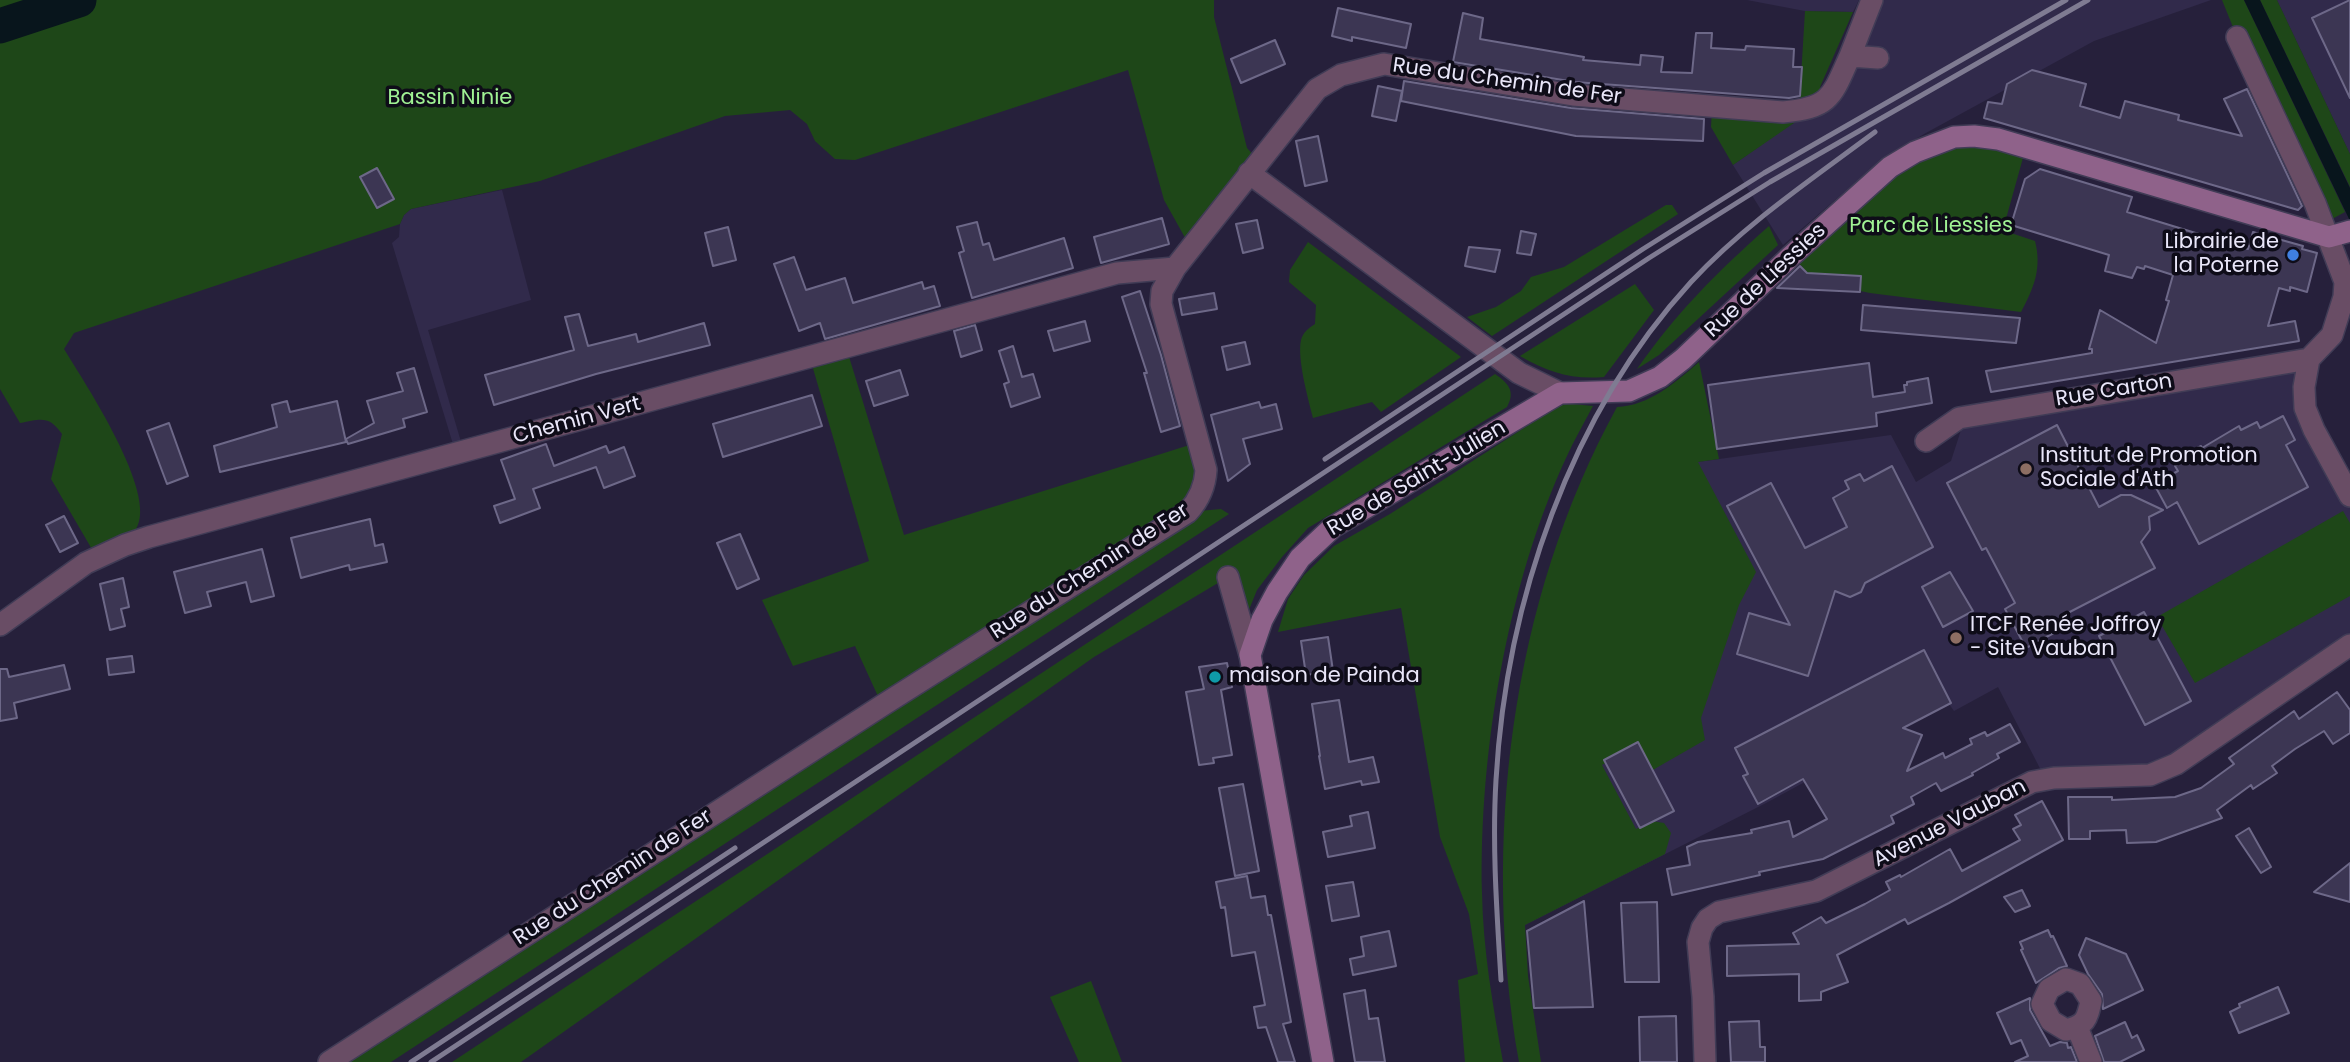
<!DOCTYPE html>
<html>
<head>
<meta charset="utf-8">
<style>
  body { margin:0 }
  canvas { display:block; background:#26203b }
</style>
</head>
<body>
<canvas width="2350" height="1062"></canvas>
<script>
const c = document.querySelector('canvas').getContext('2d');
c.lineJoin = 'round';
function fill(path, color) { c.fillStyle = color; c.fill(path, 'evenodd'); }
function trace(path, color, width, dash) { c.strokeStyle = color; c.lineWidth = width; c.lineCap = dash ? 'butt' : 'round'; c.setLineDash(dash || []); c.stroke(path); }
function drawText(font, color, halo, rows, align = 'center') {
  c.font = font + ' Poppins,sans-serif'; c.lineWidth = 7; c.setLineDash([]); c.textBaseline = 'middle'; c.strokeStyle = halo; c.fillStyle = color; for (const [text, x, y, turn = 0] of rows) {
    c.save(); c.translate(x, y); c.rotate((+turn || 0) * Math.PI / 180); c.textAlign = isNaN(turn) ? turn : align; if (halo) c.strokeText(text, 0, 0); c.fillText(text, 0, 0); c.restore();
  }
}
const built = new Path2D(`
  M1747,0H1859L1853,12L1805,11Z
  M1882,0H2211L2094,41L1924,134L1879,162L1783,245L1733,165L1815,107Z
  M2277,0H2350V154Z
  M502,190L531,300L428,330L464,452L456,454L392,243L399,237L400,224L404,215L411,209Z
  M2309,359L2304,387L2350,496V645L2176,764L2046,780L1998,687L1954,711L1949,704L1766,803L1525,925L1698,462L1891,435L1916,482L1951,461L1962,427Z`);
const green = new Path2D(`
  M0,0H1214V17L1247,148L1259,161L1188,243L1164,200L1128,70L855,160L835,159L815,141L807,124L790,110L725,116L540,181L411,209L404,215L400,224L74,333L64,349C84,382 159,494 136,529C131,538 103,546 93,551L51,479L62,434C49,415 41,419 20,423L0,389Z
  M2222,0H2244L2345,212L2332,219L2237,37Z
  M2260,0H2277L2350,154V187Z
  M1805,11L1853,12L1820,87L1826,101L1733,165L1711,127L1712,108L1799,110Z
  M1931,144L2026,147L2004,226L2008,232L2035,241C2042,268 2034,288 2021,312L1870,293L1793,277L1803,267L1790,257Z
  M1666,205H1672L1678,214L1492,336L1467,317L1496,307L1521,291L1531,277L1564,267Z
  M1769,226L1778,245L1659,355L1637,369C1677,312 1717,272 1769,226Z
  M1308,242L1461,357L1381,412L1372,402L1313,418C1308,398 1297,359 1301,340C1303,332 1309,328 1315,324L1316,305L1289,282L1290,270Z
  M1635,284L1654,310L1604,377C1572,380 1548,372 1520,356Z
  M846,347L904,535L1199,442L1204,462L1189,512L1221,509L1229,514L391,1062H329L882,705L855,646L793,666L762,600L869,561L810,358Z
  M1699,362L1719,459L1698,462L1756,572L1739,605L1701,718L1705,740L1651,771L1637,746L1602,765L1636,829L1652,821L1664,823L1671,833L1665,854L1525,925L1528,976L1541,1062H1519C1481,844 1510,602 1617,407C1649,406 1676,382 1699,362Z
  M1495,374C1508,383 1516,391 1507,407L1308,528L1282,557L1257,590L1242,627L1228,577L1094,657L521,1062H452Z
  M1563,403L1593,406C1584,423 1574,440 1566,458C1507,585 1479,753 1482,893C1483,950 1493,1006 1503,1062H1465L1458,980L1478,974L1469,914L1440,837L1401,608L1278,632L1288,599L1304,575L1334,546L1390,514Z
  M2343,511L2350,523V596L2195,683L2157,617Z
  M1091,981L1122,1062H1079L1050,997Z`);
const water = new Path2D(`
  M2244,0H2260L2350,188V221Z`);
const river = new Path2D(`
  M0,26L79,0`);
const building = new Path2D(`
  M2350,0V98L2312,18Z
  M1338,8L1411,24L1406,48L1352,37V41L1332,36Z
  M1463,13L1483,18L1480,39L1584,57L1583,60L1640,65L1641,55L1663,57L1661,72L1692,73L1696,33H1712L1711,48L1745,50L1746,46L1794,49L1793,67H1802L1800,96L1789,98L1575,82L1453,62Z
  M1275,40L1285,64L1241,83L1231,59Z
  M2032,70L2086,84L2080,106L2120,118L2125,101L2179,115L2178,120L2242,136L2224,99L2247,89L2302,206L2298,210L1984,118L1988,102L2002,104L2007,84Z
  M1404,81L1571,108L1704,119L1703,141L1576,136L1401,101Z
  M1378,86L1402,91L1396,121L1372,116Z
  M1318,136L1327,181L1305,186L1296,141Z
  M377,168L394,199L377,208L360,177Z
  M2040,169L2132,197L2127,212L2248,249L2253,232L2303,246L2302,249L2317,253L2307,292L2290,287V291L2279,288L2268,326L2295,321L2299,341L1991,392L1986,371L2092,353V349H2089L2100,310L2156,343L2169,301L2166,300L2173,275L2145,266L2144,269L2137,267L2132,278L2105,271L2109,255L2011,225L2025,179Z
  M1162,218L1169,244L1101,263L1094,237Z
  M1257,220L1263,248L1243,253L1236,224Z
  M977,222L983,245L989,243L994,260L1064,238L1073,268L972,298L959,253L964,251L957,227Z
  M728,227L736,260L713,266L705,233Z
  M1521,231L1536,234L1531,255L1517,253Z
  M1469,247L1500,250L1495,272L1465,266Z
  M794,257L806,290L845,278L853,303L922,282L924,289L934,286L940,306L825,339L820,323L799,331L774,264Z
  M1800,266L1807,273L1861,276L1860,292L1777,288Z
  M1140,291L1161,355L1180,426L1161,432L1144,373H1147L1122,297Z
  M1214,293L1217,309L1182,315L1179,299Z
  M1863,305L2020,318L2016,343L1861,330Z
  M579,314L588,346L636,334L638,342L704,323L710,345L596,374L494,405L485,375L574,350L565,317Z
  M1085,321L1090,341L1054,351L1048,331Z
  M975,325L982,350L961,357L954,331Z
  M1245,342L1250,364L1227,370L1222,347Z
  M1013,346L1022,377L1033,374L1040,397L1011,407L1004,384L1009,382L999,351Z
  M1869,363L1873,397L1905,392L1904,385H1907V382L1928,378L1932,403L1876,413L1877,426L1717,449L1708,385Z
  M414,368L427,412L403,419L405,427L348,444L346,439L374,423L367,401L403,391L397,373Z
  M900,370L908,395L874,406L866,381Z
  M812,395L822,426L723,457L713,424Z
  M287,401L290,412L337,401L346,442L220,472L214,446L277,427L272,405Z
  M1259,402L1261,408L1276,404L1282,429L1243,439L1250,464L1228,481L1211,415Z
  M2283,416L2295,440L2286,445L2308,487L2199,544L2177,502L2167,508L2154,484L2178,471L2175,466L2189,457L2187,453L2201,446L2202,448L2239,426L2241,430L2257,422L2260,428Z
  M169,423L188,476L167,484L147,431Z
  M2057,425L2099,507L2121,495H2131L2163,510L2149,517L2150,530L2141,542L2155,568L2060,617L2065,627L2026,648L2005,609L2015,603L1986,548L1982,550L1947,483Z
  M546,444L554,466L606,446L609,453L624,447L635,476L604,488L596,467L533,489L540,508L500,523L494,506L515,499L501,460Z
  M1892,466L1933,547L1865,583L1861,592L1850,597L1835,591L1808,676L1737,654L1749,613L1790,625L1727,506L1771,483L1805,548L1847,527L1833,498L1849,489L1845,481L1860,474L1864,481Z
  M64,516L78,543L60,552L46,525Z
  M370,519L375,546L383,544L387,562L350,570L349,565L301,578L291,538Z
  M740,534L759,579L737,589L717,543Z
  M262,549L274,596L251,602L246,582L207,592L211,606L185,613L174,572Z
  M1950,572L1973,611L1943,627L1922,587Z
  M123,578L129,607L121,609L125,626L110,630L100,584Z
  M2144,612L2191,701L2145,725L2099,636Z
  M1328,637L1333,671L1306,675L1301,641Z
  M1924,650L1951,703L1903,728L1922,735L1907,771L1943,753L1945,758L1972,744L1970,739L1985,732L1987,736L2010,724L2020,742L1997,754L1999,758L1972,773L1973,775L1941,791L1936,783L1911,797L1914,804L1891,816L1894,823L1823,859L1759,872L1760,875L1672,895L1667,869L1690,865L1687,847L1698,842L1752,833L1751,830L1789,821L1793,837L1827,819L1803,779L1758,804L1743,776L1748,774L1735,748Z
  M132,656L134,672L109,675L107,659Z
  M1227,663L1232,687L1221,690L1232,755L1213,758L1214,763L1199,765L1186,692L1204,689L1199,667Z
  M64,665L70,689L14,703L17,718L0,721V669H7L9,677Z
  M2337,692L2350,710V733L2333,744L2324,731L2295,749L2272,766L2277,773L2253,789L2251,785L2217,810L2222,818L2156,842L2127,843L2126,830L2090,831V839H2069L2068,797H2112V800L2175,797L2201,788L2234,764L2229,758L2294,711L2299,719Z
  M1339,700L1349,762L1373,757L1379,782L1362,785L1361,781L1325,789L1319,756H1320L1312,704Z
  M1638,742L1674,811L1640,828L1604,760Z
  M1243,784L1259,871L1235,876L1219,788Z
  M2042,801L2063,840L1949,903L1908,924L1905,919L1837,955L1848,982L1821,992V1000L1799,1001V974L1727,976V946L1799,944L1793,933L1821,917L1826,923L1865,904L1890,890L1886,882L1900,875L1901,877L1950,849L1962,871L2020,840L2013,829L2021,825L2015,815Z
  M1368,812L1375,848L1328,857L1323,832L1352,826L1350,816Z
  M2249,828L2271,867L2261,873L2236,836Z
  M2350,863V902L2314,892Z
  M1247,876L1251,898L1265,896L1268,915H1271L1291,1022L1283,1024L1295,1062H1278L1266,1027L1258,1028L1254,1007L1265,1005L1255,952L1232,956L1225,907L1221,908L1216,882Z
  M1353,882L1359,916L1332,921L1326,886Z
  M2022,890L2030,906L2015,912L2004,897Z
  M1584,901L1593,1007L1534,1008L1527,931Z
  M1657,902L1659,982H1625L1621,903Z
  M2048,930L2051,937L2053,936L2067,966L2059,968L2036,983L2021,950L2023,949L2020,942Z
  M1389,931L1396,966L1353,975L1350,959L1364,956L1361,937Z
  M2086,938L2126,954L2143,990L2103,1009L2102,994L2088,974L2079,955Z
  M2278,987L2289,1013L2239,1033L2230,1012L2240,1007L2239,1004Z
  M1365,990L1369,1019L1378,1018L1385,1062H1355L1344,994Z
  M2030,998V1010L2050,1046L2060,1042L2067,1043L2068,1048L2071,1047L2077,1062H2015L2028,1056L2021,1040L2011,1044L1997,1013Z
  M1676,1016L1677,1062H1640L1639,1017Z
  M1759,1021L1760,1047H1765V1062H1731L1729,1022Z
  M2125,1022L2132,1038L2137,1035L2144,1050L2120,1062H2104L2095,1036Z`);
const street = new Path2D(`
  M2237,37L2315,203L2345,282L2344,297L2332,335L2309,359L2304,387L2305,408L2314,430L2350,496
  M1850,56L1872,0
  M1249,173L1519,373L1560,393
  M1926,441L1959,418L2309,359
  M1228,577L1250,655
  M0,625L86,563L125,545L149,537L1117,273L1175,268
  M2066,979L2080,984L2091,1001C2087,1019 2086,1025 2066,1030L2051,1021L2042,1004L2049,989Z
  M2077,1027L2091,1062
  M329,1062L883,705L1188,512C1199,500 1205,487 1206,470L1161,304L1162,291L1175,268L1317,89L1341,75L1384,64L1573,95L1783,112C1831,108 1832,96 1850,56L1878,58
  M1705,1062L1703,997L1698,942L1702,928L1708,919L1719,912L1816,891L2032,782L2054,778L2150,775L2176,764L2350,645`);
const secondary = new Path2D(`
  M1323,1062L1250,655L1262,620L1277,592L1300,558L1333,527L1560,393L1629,391L1660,377L1683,359L1790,257L1890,167L1915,152L1954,137L1974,136L1998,139L2329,237L2350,231`);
const rail = new Path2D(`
  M1325,459L1643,249L1764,173L2066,0
  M1501,980C1497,914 1492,847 1496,780C1506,603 1570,414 1691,282C1745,224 1812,179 1875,132
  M411,1062L735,848
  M431,1062L1649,258L1770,182L2088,0`);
const markers = [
  [2293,255,7,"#3f7fe0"],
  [2026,469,7,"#8d6e63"],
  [1956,638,7,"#8d6e63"],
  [1215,677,7,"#0f9aa8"]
];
const streetNames = [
  ["Rue du Chemin de Fer",1507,82,8],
  ["Rue de Liessies",1766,281,-43],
  ["Rue Carton",2114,391,-9],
  ["Chemin Vert",577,421,-15],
  ["Rue de Saint-Julien",1417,479,-31],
  ["Rue du Chemin de Fer",1090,572,-33],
  ["Avenue Vauban",1950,824,-27],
  ["Rue du Chemin de Fer",613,878,-33]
];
const parkNames = [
  ["Bassin Ninie",450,99],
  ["Parc de Liessies",1931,227]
];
const poiNames = [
  ["Librairie de",2279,243,"right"],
  ["la Poterne",2279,267,"right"],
  ["Institut de Promotion",2040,457],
  ["Sociale d'Ath",2040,481],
  ["ITCF Renée Joffroy",1970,626],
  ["- Site Vauban",1970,650],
  ["maison de Painda",1229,677]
];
fill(built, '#312a4b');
fill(green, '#1e4718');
fill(water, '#08151c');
trace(river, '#08151c', 35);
fill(building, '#3c3653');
trace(building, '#6d6888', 2);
trace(street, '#413c56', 24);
trace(secondary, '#413c56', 24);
trace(street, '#694d65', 21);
trace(secondary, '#8f628a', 21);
trace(rail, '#7f7b92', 5);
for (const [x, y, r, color] of markers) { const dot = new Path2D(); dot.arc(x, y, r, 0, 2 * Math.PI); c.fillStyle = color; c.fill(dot); trace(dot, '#0e0c18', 2.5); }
drawText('21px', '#e9e6f9', '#0e0c18', streetNames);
drawText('21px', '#a0f294', '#0e0c18', parkNames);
drawText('21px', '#e9e6f9', '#0e0c18', poiNames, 'left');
</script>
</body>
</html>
